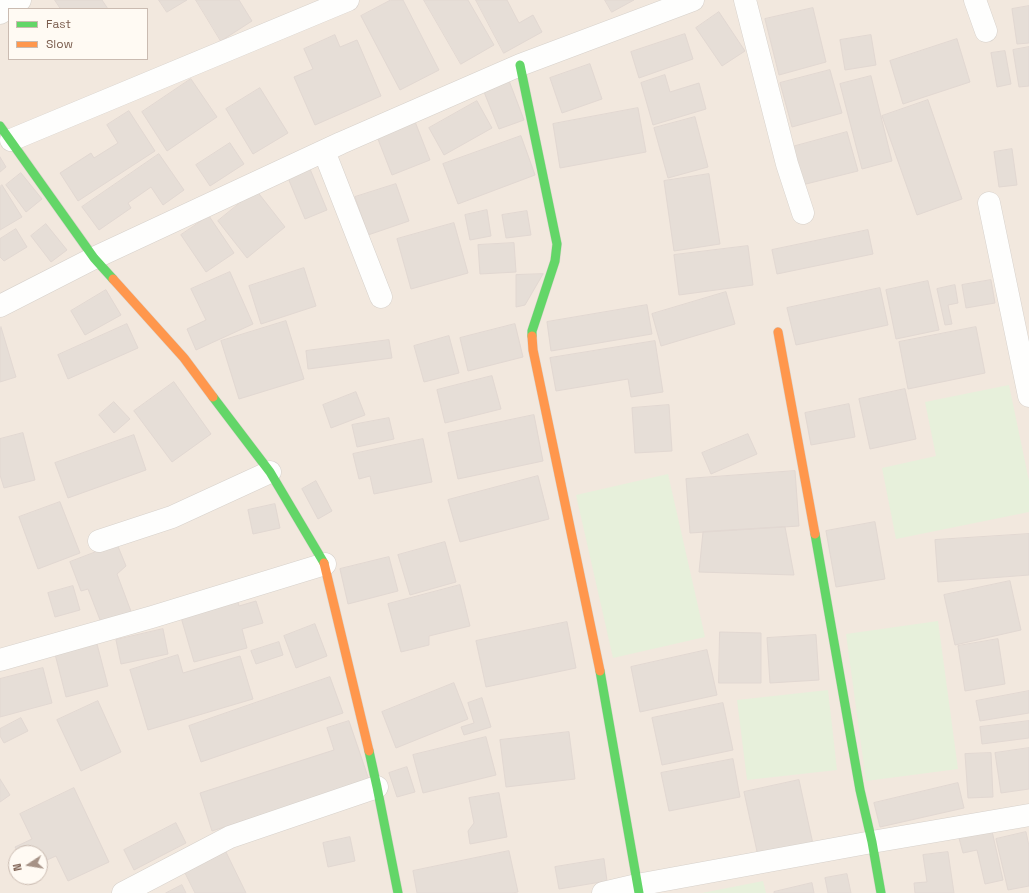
<!DOCTYPE html>
<html>
<head>
<meta charset="utf-8">
<style>
  body { margin:0 }
  #map { position:relative; width:1029px; height:893px; overflow:hidden; background:#f9f5f0; font-family:"Space Grotesk",sans-serif }
  canvas { display:block }
  .legend { position:absolute; left:8px; top:8px; width:140px; height:52px; box-sizing:border-box; background:#fffaf3; border:1px solid #cabbb1; margin:0; padding:5px 7px; list-style:none; font-size:12px; color:#7a5c4d }
  .legend li { display:flex; align-items:center; gap:8px; height:20px }
  .legend b { width:20px; border:1px solid #cabbb1 }
  .north { position:absolute; left:8px; top:845px; width:40px; height:40px; box-sizing:border-box; background:#fffaf3; border:1px solid #cabbb1; border-radius:50%; rotate:258deg; font-size:11px; font-weight:700; line-height:16px; text-align:center; color:#7a5c4d }
  .north::after { content:''; display:block; margin:auto; width:14px; height:18px; background:#a69286; clip-path:polygon(50% 0,100% 100%,50% 72%,0 100%) }
</style>
</head>
<body>
<div id="map">
<canvas width="1029" height="893"></canvas>
<ul class="legend">
<li><b style="height:5px;background:#63d668"></b>Fast</li>
<li><b style="height:5px;background:#ff974d"></b>Slow</li>
</ul>
<div class="north">N</div>
</div>
<script>
const c = document.querySelector('canvas').getContext('2d');
c.lineJoin = 'round';
function fill(path, color) { c.fillStyle = color; c.fill(path, 'evenodd'); }
function trace(path, color, width, dash) { c.strokeStyle = color; c.lineWidth = width; c.lineCap = dash ? 'butt' : 'round'; c.setLineDash(dash || []); c.stroke(path); }
const residential = new Path2D(`
  M0,0H1029V893H0ZM9,9H147V59H9ZM16,853H40V877H16Z`);
const green = new Path2D(`
  M1009,385L1029,481V512L896,539L882,468L936,456L925,402Z
  M668,474L705,637L613,658L576,495Z
  M938,621L958,769L866,781L846,634Z
  M828,690L837,770L747,780L737,700Z
  M763,881L766,893H702Z`);
const building = new Path2D(`
  M55,0H102L108,9H61Z
  M159,0H187L167,12Z
  M196,0H239L252,21L221,41Z
  M391,0H403L439,70L400,90L361,16Z
  M424,0H468L494,45L461,64Z
  M476,0H507L519,23L533,15L542,32L504,53Z
  M605,0H634L612,12Z
  M1029,6V43L1017,44L1012,9Z
  M813,8L826,62L779,75L765,19Z
  M719,12L745,51L722,66L696,28Z
  M685,34L693,59L639,78L631,52Z
  M335,35L340,47L357,40L381,96L315,125L294,77L313,69L304,49Z
  M871,35L876,65L845,70L840,40Z
  M957,39L970,82L903,104L890,61Z
  M1029,47V86L1019,87L1013,50Z
  M1005,51L1011,84L997,87L991,53Z
  M590,64L602,99L562,113L550,78Z
  M830,70L842,113L792,127L780,83Z
  M665,75L670,92L699,83L706,109L653,125L641,83Z
  M871,76L892,161L862,169L840,84Z
  M508,78L524,120L499,129L482,87Z
  M191,79L217,117L167,151L142,112Z
  M260,88L288,133L253,154L226,109Z
  M928,100L962,199L917,215L882,116Z
  M477,101L492,128L444,155L429,128Z
  M638,108L646,152L560,168L553,124Z
  M129,111L155,151L78,201L60,173L91,153L94,158L118,143L107,125Z
  M695,117L708,167L668,178L654,128Z
  M414,119L430,160L392,175L376,134Z
  M847,132L858,171L802,185L792,147Z
  M521,136L535,175L458,204L443,164Z
  M230,143L244,164L210,186L196,165Z
  M1012,149L1017,185L999,187L994,152Z
  M159,154L184,190L163,205L151,187L128,203L131,208L99,230L82,207Z
  M0,157L6,167L0,172Z
  M310,169L327,210L305,219L288,178Z
  M21,173L42,199L26,212L6,185Z
  M709,174L720,244L674,251L664,181Z
  M396,184L409,221L368,235L355,197Z
  M2,185L22,217L0,230V187Z
  M256,190L285,227L247,258L218,221Z
  M487,210L491,236L470,240L465,215Z
  M527,211L531,235L506,238L502,215Z
  M209,216L234,253L206,272L181,235Z
  M454,223L468,273L411,289L397,239Z
  M46,224L67,250L51,262L31,236Z
  M16,229L27,247L4,261L0,257V239Z
  M868,230L873,254L777,274L772,250Z
  M514,243L516,272L480,274L478,245Z
  M748,246L753,285L679,295L674,255Z
  M304,268L316,306L261,324L249,286Z
  M230,272L253,324L196,350L187,329L206,320L191,289Z
  M543,274L525,305L516,307V275Z
  M991,280L995,303L966,308L962,285Z
  M928,281L939,330L896,339L886,290Z
  M955,285L958,303L948,305L952,324L945,325L937,289Z
  M880,288L888,325L796,345L787,308Z
  M106,290L121,315L85,335L71,311Z
  M726,292L735,324L661,346L652,314Z
  M647,305L652,334L551,351L547,322Z
  M286,321L304,379L239,399L221,341Z
  M127,324L138,348L68,379L58,355Z
  M515,324L523,357L468,371L460,338Z
  M1,327L16,377L0,382V328Z
  M976,327L985,373L908,389L899,342Z
  M449,336L459,373L424,382L414,346Z
  M389,340L392,358L308,369L306,351Z
  M655,341L663,392L631,397L628,379L556,391L550,358Z
  M492,376L501,409L445,423L437,390Z
  M174,382L211,434L172,462L134,411Z
  M905,389L916,439L870,449L859,399Z
  M356,392L365,415L331,428L323,405Z
  M114,402L130,419L114,433L99,415Z
  M849,404L855,437L811,445L805,413Z
  M669,405L672,451L635,453L632,408Z
  M534,415L543,461L458,479L448,433Z
  M389,418L394,439L357,447L352,425Z
  M23,433L35,480L4,488L0,475V439Z
  M748,434L757,454L711,474L702,453Z
  M134,435L146,470L68,498L55,463Z
  M423,439L432,482L374,494L370,476L359,479L353,454Z
  M795,471L799,526L690,533L686,479Z
  M538,476L549,519L460,542L448,500Z
  M316,481L332,511L318,519L302,489Z
  M60,502L80,553L38,569L19,517Z
  M275,504L280,528L253,534L248,510Z
  M875,522L885,579L836,587L826,531Z
  M785,527L794,575L699,572L703,532Z
  M1029,534V575L938,582L935,540Z
  M445,542L456,582L410,595L398,555Z
  M117,544L126,566L117,574L132,614L102,625L88,589L81,591L70,562Z
  M389,557L398,591L348,604L340,569Z
  M1010,581L1021,630L955,645L944,595Z
  M460,585L470,626L429,636V645L401,652L388,604Z
  M73,586L80,610L55,617L48,593Z
  M237,599L239,606L256,601L263,623L242,629L247,648L194,662L180,614Z
  M567,622L576,668L486,687L476,641Z
  M315,624L327,656L296,668L284,636Z
  M163,629L168,654L121,664L116,640Z
  M720,632L761,633V683H719Z
  M816,635L819,680L770,683L767,638Z
  M998,639L1005,684L965,691L958,646Z
  M279,642L283,655L256,664L251,651Z
  M97,644L108,686L66,697L55,654Z
  M707,650L717,695L640,712L631,667Z
  M178,655L183,673L240,656L253,699L148,730L130,670Z
  M43,668L52,703L0,717V679Z
  M330,677L343,713L201,762L189,726Z
  M454,683L468,719L396,748L382,712Z
  M1029,691V713L980,721L976,701Z
  M482,698L491,727L464,735L461,727L474,723L468,703Z
  M98,701L121,752L81,771L57,720Z
  M723,703L733,750L662,765L652,718Z
  M21,718L28,731L4,743L0,736V729Z
  M349,721L369,780L212,831L200,793L334,750L327,728Z
  M1029,721V738L982,744L980,727Z
  M569,732L575,779L506,787L500,740Z
  M486,737L496,775L423,793L413,755Z
  M1029,748V789L1001,793L995,753Z
  M991,753L993,797L968,798L965,754Z
  M733,759L740,797L669,811L661,773Z
  M407,767L415,792L397,797L389,773Z
  M0,779L10,795L0,802Z
  M799,780L813,844L758,856L744,792Z
  M958,783L964,808L880,827L874,803Z
  M74,788L109,862L68,881L56,856L40,863V853H18L15,847L32,839L20,814Z
  M499,793L507,837L470,844L468,831L474,823L469,798Z
  M176,823L186,843L134,870L124,850Z
  M992,831L1003,880L985,884L977,850L963,853L959,838Z
  M1026,832L1029,846V886L1008,890L996,839Z
  M350,837L355,861L328,867L323,843Z
  M509,851L518,892L512,893H417L413,871Z
  M226,852L246,893H195L185,873Z
  M948,852L954,893H915L914,883L927,882L923,855Z
  M604,859L607,881L559,889L555,867Z
  M847,874L851,893H828L825,878Z
  M812,883L814,893H774V892Z
  M182,885L186,893H166Z`);
const street = new Path2D(`
  M745,0L787,164L803,213
  M975,0L986,31
  M0,13L20,0
  M11,140L348,0
  M324,151L381,297
  M989,203L1029,396
  M0,306L94,258L341,143L520,65L693,0
  M99,541L172,517L270,472
  M0,660L152,617L325,564
  M123,893L230,837L377,787
  M603,893L637,885L872,842L1029,815`);
const fast = new Path2D(`
  M520,65L557,244L555,261L532,331V336
  M0,126L94,258L113,279
  M213,397L270,472L324,563
  M815,534L860,790L872,842L881,893
  M600,671L639,893
  M369,751L377,787L398,893`);
const slow = new Path2D(`
  M113,279L184,358L213,397
  M778,332L815,534
  M532,336L533,350L600,671
  M324,563L369,751`);
fill(residential, '#f2e8de');
fill(green, '#e7f0db');
fill(building, '#e6ded7');
trace(building, '#e2d8d2', 1);
trace(street, '#d7d1cb', 23);
trace(fast, '#d9d2cb', 10);
trace(slow, '#d9d2cb', 10);
trace(street, '#fefefd', 22);
trace(fast, '#63d668', 9);
trace(slow, '#ff974d', 9);
</script>
</body>
</html>
